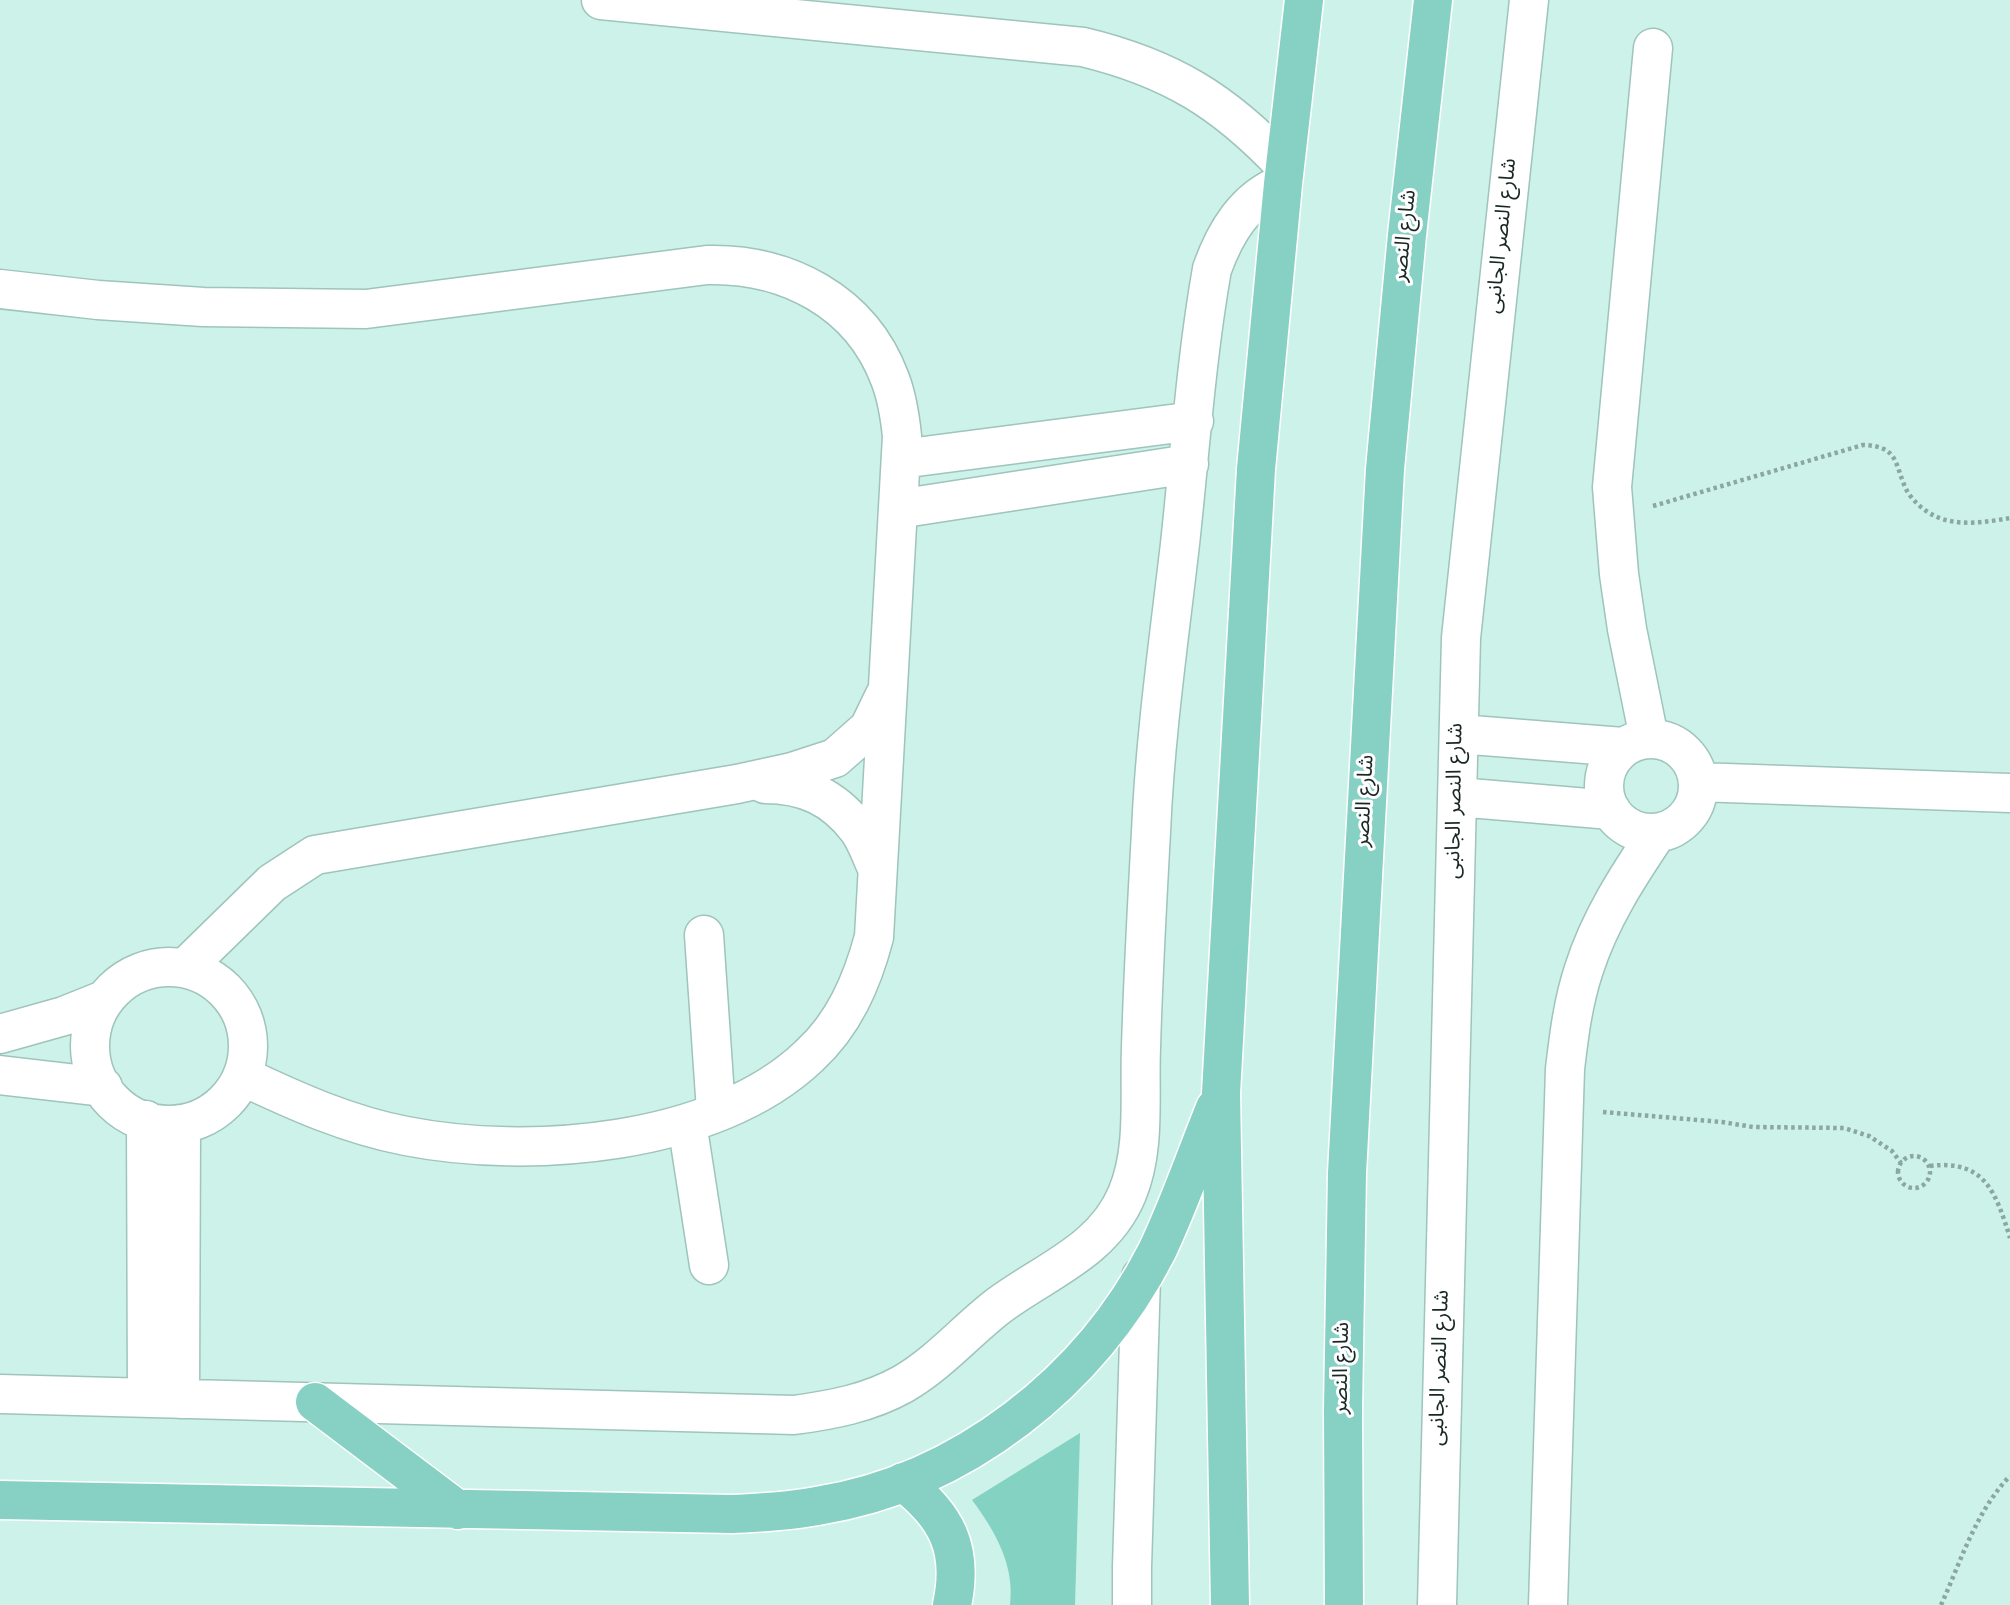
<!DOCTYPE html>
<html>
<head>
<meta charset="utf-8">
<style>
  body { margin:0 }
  canvas { display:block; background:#ccf2e9 }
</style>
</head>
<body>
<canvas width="2010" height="1605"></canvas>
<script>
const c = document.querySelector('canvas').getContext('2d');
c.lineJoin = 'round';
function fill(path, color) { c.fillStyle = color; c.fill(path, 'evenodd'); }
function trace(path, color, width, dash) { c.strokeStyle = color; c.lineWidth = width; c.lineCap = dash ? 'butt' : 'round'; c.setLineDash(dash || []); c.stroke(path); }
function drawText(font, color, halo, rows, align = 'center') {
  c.font = font + ' Georgia,"Noto Sans Arabic",serif'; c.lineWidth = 6; c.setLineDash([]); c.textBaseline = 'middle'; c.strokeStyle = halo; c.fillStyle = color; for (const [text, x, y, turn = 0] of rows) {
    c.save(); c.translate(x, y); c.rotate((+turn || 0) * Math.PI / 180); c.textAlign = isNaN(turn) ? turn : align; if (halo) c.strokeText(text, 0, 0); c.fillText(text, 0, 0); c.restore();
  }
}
const green = new Path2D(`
  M1080,1433L1075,1605H1010C1015,1565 995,1531 972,1500Z`);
const path = new Path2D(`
  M1653,506L1863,445C1900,446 1894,465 1907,491C1913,501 1924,511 1935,516C1957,527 1987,522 2010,518
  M1603,1112L1722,1122L1753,1127L1844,1128L1869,1136L1892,1151L1901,1163
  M1898 1172a16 16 0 1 1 32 0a16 16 0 1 1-32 0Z
  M1930,1166C1985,1159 1996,1193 2010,1238
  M1941,1605C1961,1561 1976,1511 2010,1476`);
const minor = new Path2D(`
  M601,0L1083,47C1170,68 1224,101 1285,166
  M0,289L98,300L203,307L366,309L707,265C786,263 861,301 890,379C897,397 900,417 902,436L874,937C862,982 844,1024 809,1056C715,1146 528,1160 406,1136C348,1125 295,1101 242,1076
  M901,459L1194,421
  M898,509L1189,464
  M1459,734L1623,747
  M1649,738L1627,629L1619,574L1612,487L1653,48
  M1604 786a47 47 0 1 1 94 0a47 47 0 1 1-94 0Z
  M1698,782L2010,793
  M765,784C804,784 833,797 857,828C866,839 871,856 877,868
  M1458,797L1611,810
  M704,935L716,1111
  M90 1046a79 79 0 1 1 158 0a79 79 0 1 1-158 0Z
  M185,968L272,883L315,855L737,784L792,772L835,758L869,728L885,695
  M0,1034L64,1016L104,1000
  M0,1075L103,1087
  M146,1120L147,1398
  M687,1123L709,1265
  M0,1394L794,1415C832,1410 869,1403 903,1384C939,1363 965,1332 997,1307C1043,1272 1103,1252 1127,1194C1146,1149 1139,1096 1141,1048C1143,976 1147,904 1151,832C1155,736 1169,639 1180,544C1190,452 1196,359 1212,269C1225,233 1245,198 1283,184
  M180,1399L181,1124
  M1132,1605V1567L1141,1277
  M1437,1605L1461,638L1529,0
  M1548,1605L1565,1069C1569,1035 1573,1002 1584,969C1600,919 1628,876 1657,833`);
const major = new Path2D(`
  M315,1402L458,1510
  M903,1482C947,1516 964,1549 952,1605
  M0,1500L732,1514C761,1513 789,1511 817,1506C962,1483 1091,1381 1157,1251C1179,1205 1196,1155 1215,1108
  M1230,1605L1221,1093L1256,469L1283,184L1304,0
  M1344,1605L1343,1410L1347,1173L1385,469L1407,235L1433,0`);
const streetNames = [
  ["شارع النصر",1407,236,-84],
  ["شارع النصر الجانبى",1504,236,-84],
  ["شارع النصر",1367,801,-87],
  ["شارع النصر الجانبى",1457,801,-89],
  ["شارع النصر",1344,1368,-89],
  ["شارع النصر الجانبى",1442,1368,-88]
];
fill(green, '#83d2c2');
trace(minor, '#9fc4bb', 41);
trace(major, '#fff', 41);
trace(path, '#8aa7a0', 4.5, [3.5, 3.5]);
trace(minor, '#fff', 38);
trace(major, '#87d0c4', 38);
drawText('21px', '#182724', '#fff', streetNames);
</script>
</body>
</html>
